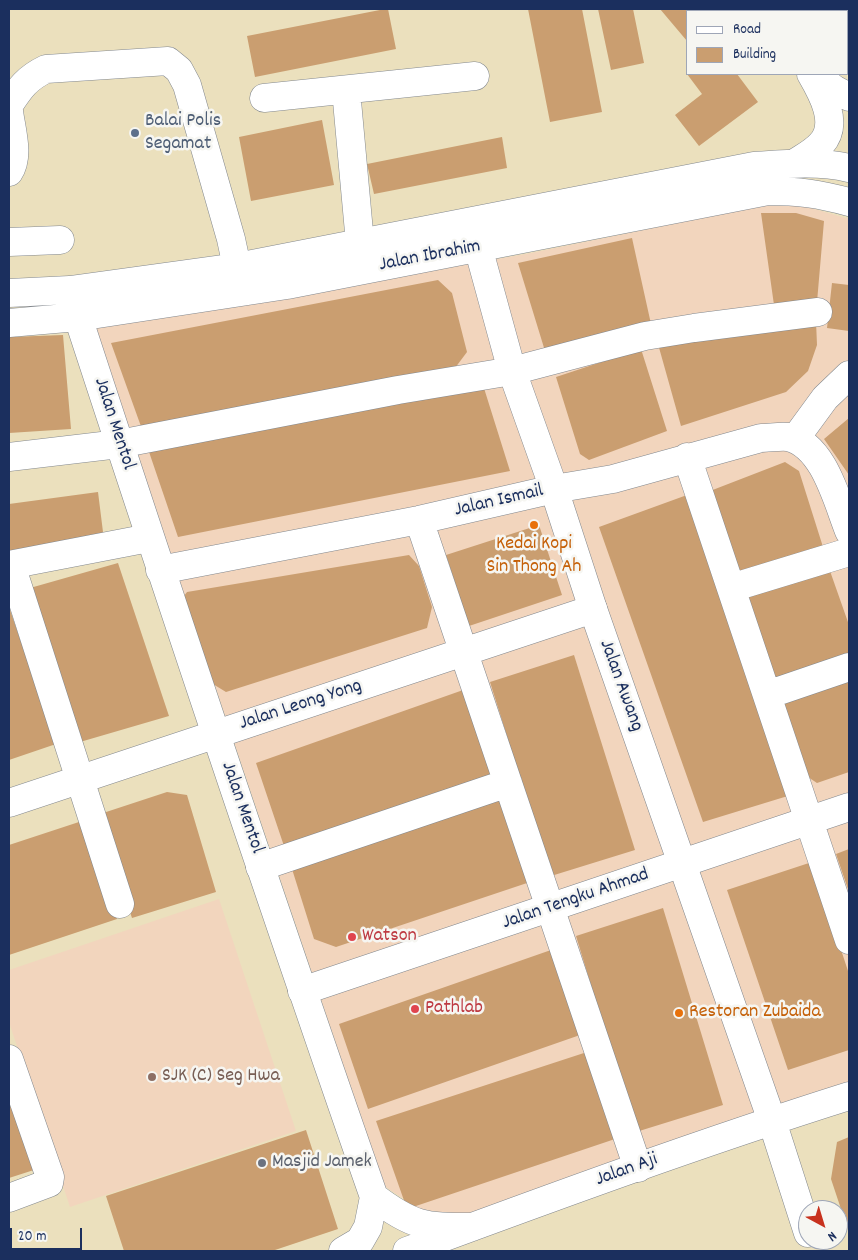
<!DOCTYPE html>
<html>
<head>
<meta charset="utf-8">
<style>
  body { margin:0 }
  #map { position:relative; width:858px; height:1260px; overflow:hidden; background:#ebe0bd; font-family:Dekko,sans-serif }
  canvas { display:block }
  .frame { position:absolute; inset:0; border:10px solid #1b2f5e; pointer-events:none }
  .legend { position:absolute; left:686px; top:10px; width:162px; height:65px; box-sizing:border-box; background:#f6f6f2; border:1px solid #9ea6b7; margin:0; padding:6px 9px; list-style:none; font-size:15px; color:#1b2f5e }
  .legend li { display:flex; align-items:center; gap:10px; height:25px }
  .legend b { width:25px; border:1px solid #9ea6b7 }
  .north { position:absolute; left:798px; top:1200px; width:50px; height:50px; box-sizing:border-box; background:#f6f6f2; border:1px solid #9ea6b7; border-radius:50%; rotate:141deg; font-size:14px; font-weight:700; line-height:20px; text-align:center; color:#1b2f5e }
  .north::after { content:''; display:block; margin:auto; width:18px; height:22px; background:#c8321e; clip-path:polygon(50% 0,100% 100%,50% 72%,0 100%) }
  .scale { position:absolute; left:10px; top:1228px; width:72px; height:22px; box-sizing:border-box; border:2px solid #1b2f5e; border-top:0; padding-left:6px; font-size:15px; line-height:18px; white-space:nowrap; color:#1b2f5e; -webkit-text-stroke:4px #f6f6f2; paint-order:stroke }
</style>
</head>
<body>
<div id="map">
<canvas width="858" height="1260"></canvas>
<div class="frame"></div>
<ul class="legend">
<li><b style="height:6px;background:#fff"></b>Road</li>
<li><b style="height:14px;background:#ca9e70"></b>Building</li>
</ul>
<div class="north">N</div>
<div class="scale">20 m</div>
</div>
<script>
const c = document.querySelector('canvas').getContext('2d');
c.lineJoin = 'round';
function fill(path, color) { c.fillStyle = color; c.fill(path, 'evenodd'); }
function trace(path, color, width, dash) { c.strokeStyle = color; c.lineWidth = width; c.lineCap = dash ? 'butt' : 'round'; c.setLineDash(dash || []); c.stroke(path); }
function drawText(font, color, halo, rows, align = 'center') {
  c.font = font + ' Dekko,sans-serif'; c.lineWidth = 5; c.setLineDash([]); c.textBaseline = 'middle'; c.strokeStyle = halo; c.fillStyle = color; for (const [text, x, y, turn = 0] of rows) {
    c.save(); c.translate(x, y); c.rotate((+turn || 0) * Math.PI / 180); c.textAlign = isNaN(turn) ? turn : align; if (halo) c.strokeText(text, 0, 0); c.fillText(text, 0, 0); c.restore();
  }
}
const built = new Path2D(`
  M765,205L804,206L849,219V1082L593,1168L465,1215L421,1210L384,1186L94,328L526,254Z
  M219,899L296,1131L70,1207L9,1022V970Z`);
const building = new Path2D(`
  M385,9H388L396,49L255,77L247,36Z
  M528,9H582L602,112L550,122Z
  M598,9H633L644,63L611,70Z
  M660,9H711L713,11H687V41Z
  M799,9H849V47L847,49V11H801Z
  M687,74H737L758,102L699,146L675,115L702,94Z
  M322,120L334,185L251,201L239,137Z
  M502,137L507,168L374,194L367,164Z
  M761,213H796L824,221L817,302L774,305Z
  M632,238L651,324L545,351L518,263Z
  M438,280L452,293L467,352L452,372L143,432L111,343Z
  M832,283L849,285V331L827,328Z
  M816,321L817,345L808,371L786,392L681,426L658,344Z
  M63,335L71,429L9,433V337Z
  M641,349L667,431L589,460L580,454L556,377Z
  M483,385L510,471L178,537L147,446Z
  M849,418V475L824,439Z
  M785,462L799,471L823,547L739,576L710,491Z
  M98,492L104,540L9,553V504Z
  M687,495L791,795L703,822L599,527Z
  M539,525L562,595L469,626L446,555Z
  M409,555L419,566L432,607L427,628L226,692L208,681L179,603L187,592Z
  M118,563L169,716L80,742L30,588Z
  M830,571L849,625V656L774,681L746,595Z
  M9,607L56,744L9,760Z
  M574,655L635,850L551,876L490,682Z
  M849,678V772L817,783L802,773L781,701Z
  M466,689L496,775L285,849L256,763Z
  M167,792L187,795L216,892L132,918L97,815Z
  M503,795L533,881L336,947L314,939L292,869Z
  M85,820L117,919L9,955V845Z
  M849,849V892L836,854Z
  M812,862L849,974V1050L788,1070L727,890Z
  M663,908L723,1105L636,1132L576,936Z
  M551,950L580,1035L368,1109L339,1024Z
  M587,1052L615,1139L407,1209L376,1121Z
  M9,1081L37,1169L9,1178Z
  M306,1130L338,1229L272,1251H124L106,1196Z
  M849,1137V1233L831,1179L837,1142Z`);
const minor = new Path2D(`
  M769,9L771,11
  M814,74L834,89L849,97
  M346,90L360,243
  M264,98L475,76
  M9,105C20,88 27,78 46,69L168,61L179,70L187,85L231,239L237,267
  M9,111C11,129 20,156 9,172
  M795,163C804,157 814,152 821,144C840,124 822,93 811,74
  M9,242L60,240
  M795,439L825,398L849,375
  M9,457L119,444L398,390L512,371L645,336L694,328L818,312
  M687,457L849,940
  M419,520L638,1168
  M9,565L149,538
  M11,565L120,904
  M160,570L419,520L554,489L613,479L761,438C769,438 780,436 788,437C824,445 837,501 849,531
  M731,588L849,552
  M767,695L849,667
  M9,803L593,609
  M260,867L508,783
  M302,991L849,807
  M9,1059L50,1177L49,1183L9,1198`);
const major = new Path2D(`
  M478,247L512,371L554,489L593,609L772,1121L808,1233
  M78,317C174,611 272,905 374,1197C412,1226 424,1227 472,1227
  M343,1251L360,1241L368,1227L374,1197
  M407,1251C553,1197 700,1143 849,1096`);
const highway = new Path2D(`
  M9,293L70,290L237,267L754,166C786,164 818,161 849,168
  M9,323L78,317L287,285L768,191C799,191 819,194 849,202`);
const markers = [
  [135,133,5,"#5c6f8a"],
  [534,525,5,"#e8710a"],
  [352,937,5,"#e0444e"],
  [415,1009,5,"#e0444e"],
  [679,1013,5,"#e8710a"],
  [152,1077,5,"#8d6e63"],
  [262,1163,5,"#6b7280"]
];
const serviceNames = [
  ["Balai Polis",145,122],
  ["Segamat",145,145]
];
const streetNames = [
  ["Jalan Ibrahim",430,257,-11],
  ["Jalan Mentol",113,424,72],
  ["Jalan Ismail",499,502,-13],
  ["Jalan Awang",620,686,70],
  ["Jalan Leong Yong",301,706,-18],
  ["Jalan Mentol",241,808,71],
  ["Jalan Tengku Ahmad",576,900,-19],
  ["Jalan Aji",627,1171,-20]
];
const foodNames = [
  ["Kedai Kopi",534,545],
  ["Sin Thong Ah",534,568],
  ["Restoran Zubaida",689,1013,"left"]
];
const healthNames = [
  ["Watson",362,937],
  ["Pathlab",425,1009]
];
const educationNames = [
  ["SJK (C) Seg Hwa",162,1077]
];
const worshipNames = [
  ["Masjid Jamek",272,1163]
];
fill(built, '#f2d5bd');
fill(building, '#ca9e70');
trace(minor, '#83888e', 29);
trace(major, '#83888e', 29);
trace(highway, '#83888e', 29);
trace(minor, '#fff', 28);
trace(major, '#fff', 28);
trace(highway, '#fff', 28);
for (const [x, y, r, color] of markers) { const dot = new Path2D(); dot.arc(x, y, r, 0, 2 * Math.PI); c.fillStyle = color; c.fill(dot); trace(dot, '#f6f6f2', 2); }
drawText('20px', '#4e5e75', '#f6f6f2', serviceNames, 'left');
drawText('20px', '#1b2f5e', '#f6f6f2', streetNames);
drawText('20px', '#c56008', '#f6f6f2', foodNames);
drawText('20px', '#be3a42', '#f6f6f2', healthNames, 'left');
drawText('20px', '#785e54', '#f6f6f2', educationNames, 'left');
drawText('20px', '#5b616d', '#f6f6f2', worshipNames, 'left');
</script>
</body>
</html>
